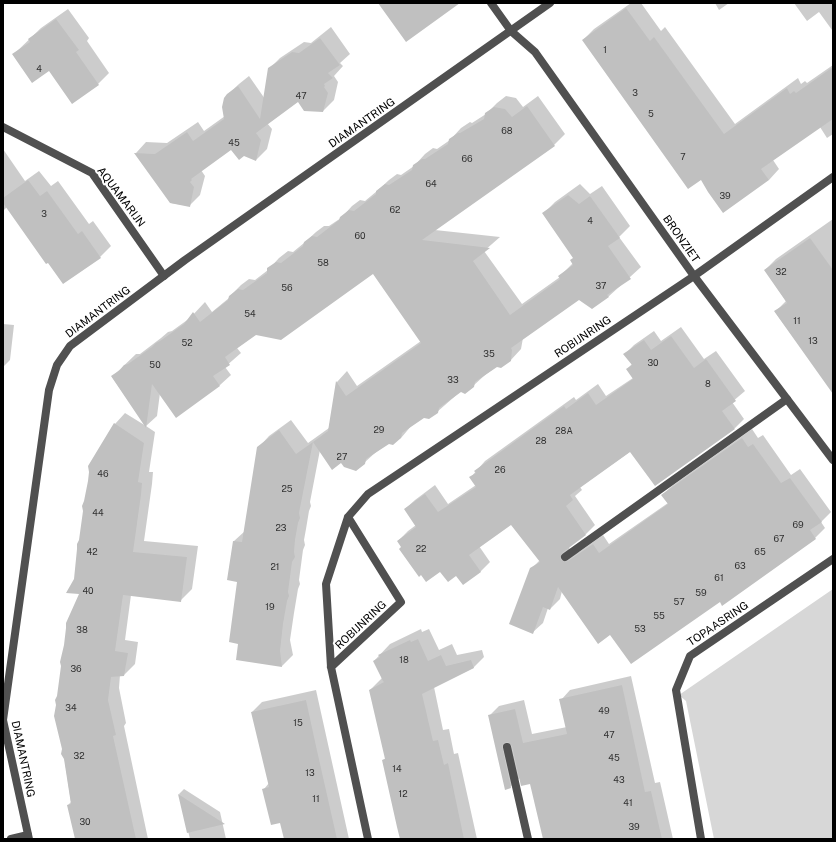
<!DOCTYPE html>
<html>
<head>
<meta charset="utf-8">
<style>
  body { margin:0 }
  #map { position:relative; width:836px; height:842px; overflow:hidden; background:#fff; font-family:"Public Sans",sans-serif }
  canvas { display:block }
  .frame { position:absolute; inset:0; border:4px solid #000; pointer-events:none }
</style>
</head>
<body>
<div id="map">
<canvas width="836" height="842"></canvas>
<div class="frame"></div>
</div>
<script>
const c = document.querySelector('canvas').getContext('2d');
c.lineJoin = 'round';
function fill(path, color) { c.fillStyle = color; c.fill(path, 'evenodd'); }
function trace(path, color, width, dash) { c.strokeStyle = color; c.lineWidth = width; c.lineCap = dash ? 'butt' : 'round'; c.setLineDash(dash || []); c.stroke(path); }
function drawText(font, color, halo, rows, align = 'center') {
  c.font = font + ' "Public Sans",sans-serif'; c.lineWidth = 4; c.setLineDash([]); c.textBaseline = 'middle'; c.strokeStyle = halo; c.fillStyle = color; for (const [text, x, y, turn = 0] of rows) {
    c.save(); c.translate(x, y); c.rotate((+turn || 0) * Math.PI / 180); c.textAlign = isNaN(turn) ? turn : align; if (halo) c.strokeText(text, 0, 0); c.fillText(text, 0, 0); c.restore();
  }
}
const green = new Path2D(`
  M833,589V839H714L686,701L679,695Z`);
const shadow = new Path2D(`
  M631,3H641L661,31L665,27L735,124L798,78L801,84L805,81L807,83L833,65V134L827,138L820,127L773,160L779,169L769,180L702,178L583,40L594,29Z
  M715,3H729L719,10Z
  M794,3H833V30H832L819,12L807,21Z
  M68,9L89,38L87,41L109,73L98,84L49,70L13,55L41,28Z
  M331,27L350,54L340,63L343,66L334,76L338,82L334,100L323,111L298,101L267,123L272,129L267,149L256,160L232,148L201,170L205,176L200,195L189,206L171,203L136,153L146,142L167,143L198,122L204,131L225,116L227,95L239,84L249,76L265,99L269,69L280,58L304,42L311,43Z
  M506,96L516,98L523,107L538,96L565,134L554,145L435,230L500,237L484,251L522,304L560,277V276L573,263L574,257L544,213L555,202L580,184L590,194L602,186L630,226L619,237L641,267L608,297L579,298L523,338L521,349L510,361L497,366L485,375L473,386L461,391L437,412L424,417L412,425L401,438L388,443L376,452L364,463L342,462L320,450L310,502L311,506L309,511L306,529L304,540L305,545L303,550L299,580L300,584L298,589L294,613L290,640L293,655L282,666L240,643L238,581L234,541L245,531L258,448L269,436L291,420L308,443L329,428L337,382L347,371L357,386L421,341L373,273L256,334L237,348L241,353L225,367L231,375L220,385L176,416L160,393L157,416L146,426L155,432L149,472H153L152,484L144,541L198,546L192,589L181,600L131,595L125,640L138,642L135,664L124,675H120L119,688L126,723L124,726L148,839H76L68,805L71,802L63,749L58,696L80,594L75,579L115,424L125,413L146,426L112,377L136,354H140L161,338L168,332L172,331L190,318L205,302L212,312L229,298L230,296L241,285L249,279L255,280L268,270L279,258L288,251L293,252L304,243L316,232L324,226H329L341,218L352,206L360,200L365,201L377,191L389,180L397,174L401,175L414,166L425,154L433,148L437,149L450,140L461,128L470,122L472,123L486,114L497,103Z
  M3,149L25,181L39,171L51,186L58,181L89,224L93,221L111,246L100,257L7,207L3,211Z
  M833,219V392L775,312L786,301L765,270L776,259Z
  M3,324L14,325L10,360L3,367Z
  M681,327L704,359L716,351L745,391L732,402L744,419L735,428L631,451L580,487L582,490L575,496L595,525L586,534L569,546L570,551L575,553L579,552L603,535L609,544L668,503L662,495L672,486L752,429L758,438L763,435L791,475L800,469L831,512L821,522L825,528L815,538L723,604L720,600L611,633L562,591L560,599L550,609L548,608L543,623L533,632L531,569L540,560L511,523L479,546L490,562L480,572L457,575L440,570L402,547L398,541L408,531L416,525L405,509L415,500L435,485L448,504L476,485L471,477L485,461L574,397L576,400L598,384L606,396L633,378L627,369L632,364L625,354L634,345L654,331L661,341Z
  M421,629L422,632L429,629L439,650L452,644L457,655L482,650L484,657L473,668L434,687L443,730L449,729L454,754L458,753L477,839H401L383,760L386,758L370,690L382,678L374,661L390,644Z
  M631,676L655,783L660,782L673,839H544L531,782L521,777L510,787L489,716L499,706L524,700L532,734L567,727L561,700L570,690Z
  M316,690L349,839H285L281,822L264,789L269,783L252,712L262,702Z
  M184,789L220,812L226,839H190L179,794Z`);
const building = new Path2D(`
  M378,3H460L406,42Z
  M626,8L650,41L654,37L724,134L787,88L790,94L794,91L796,93L833,67V119L761,169L769,180L723,213L708,192L701,180L688,189L582,40Z
  M56,19L79,50L76,52L99,85L72,104L49,71L32,83L12,54L30,42L28,39Z
  M320,38L340,65L328,73L333,78L324,84L325,86L324,87L328,93L323,112L304,111L298,102L256,133L261,140L256,161L244,156L239,160L231,150L191,179L192,180L190,182L194,187L190,207L170,203L134,153L155,154L187,132L193,141L224,119L222,107L224,98L227,94L238,86L260,119L268,68L292,52L299,53Z
  M527,106L555,146L422,240L490,248L473,261L510,315L560,279L558,276L573,265L570,260L573,258L542,213L568,195L579,204L590,196L620,238L608,246L631,279L607,295L609,297L592,309L579,300L511,348L512,350L511,361L501,368L497,367L475,382L474,387L465,394L461,392L439,408L438,413L429,419L424,418L402,433L401,438L393,445L389,444L366,459L365,464L356,471L344,467L341,463L332,470L313,442L328,431L336,381L346,396L421,343L373,274L281,340L256,335L225,357L230,365L213,376L220,386L176,418L152,384L146,428L111,376L120,370L124,365L128,364L152,347L156,343L160,341L184,324L193,312L200,322L228,300L229,296L238,289L243,290L267,273V268L276,262L281,263L303,246L304,242L312,236L317,237L339,220L340,217L349,210L354,211L376,194V191L385,184L389,185L412,170L413,165L422,159H425L448,144L449,139L458,133H460L484,119L485,113L494,107L505,109L512,117Z
  M28,180L40,196L47,191L78,234L82,231L101,258L63,284L48,263L46,264L3,203V198Z
  M810,238L833,270V394L774,311L787,303L764,270Z
  M671,336L694,368L706,359L736,401L722,411L735,429L655,486L630,452L570,495L573,500L566,506L586,535L562,553L560,557L561,560L565,562L568,561L593,544L599,553L668,504L661,495L742,438L748,447L753,444L781,483L790,478L822,522L810,530L816,539L722,606L720,602L631,664L610,635L598,644L558,587L550,610L543,607L533,634L509,624L530,568L540,562L511,525L469,555L481,572L463,585L456,576L448,582L440,572L426,582L421,575L419,577L399,549L401,547L397,541L416,527L404,509L425,494L438,512L476,487L469,477L476,473L474,471L564,406L566,409L588,393L596,405L633,379L626,369L632,365L623,354L644,340L651,350Z
  M114,423L144,443L138,482L142,483L141,495L133,552L187,557L181,602L123,595L115,651L128,653L124,676L111,677L108,700L116,735L113,736L136,839H75L67,805L71,804L64,759L61,754L62,749L54,716L56,705L55,700L57,696L61,666L60,662L64,645L66,628V623L79,594L66,593L74,579L77,549V544L79,540L83,511L82,506L84,501L88,481L89,472L88,466Z
  M279,430L296,454L313,442L299,513L300,518L298,523L295,540L294,552L295,557L292,562L288,592L289,596L287,601L283,624L280,651L282,667L236,660L238,644L229,642L237,582L227,580L233,541L242,542L257,447Z
  M418,639L428,661L441,655L446,666L471,660L474,668L422,694L433,741L438,740L444,765L448,763L464,839H400L397,827L382,760L385,759L369,690L384,682L383,681L373,661L380,657L378,655L410,640L411,642Z
  M622,685L645,792L651,791L662,839H543L530,784L521,786L512,746L508,742L504,743L502,746L511,788L505,790L488,715L515,709L523,743L567,734L559,699Z
  M306,700L316,746L337,839H284L280,823L271,825L262,789L269,787L251,712Z
  M178,794L225,824L187,833Z`);
const service = new Path2D(`
  M565,557L787,399
  M507,747L528,839`);
const minor = new Path2D(`
  M491,3L511,31L535,52L694,276L833,460
  M3,127L92,173L164,276
  M331,667L401,602L348,517
  M11,839L28,835
  M368,839L331,667L326,584L348,517L368,494L694,276L833,177
  M701,839L676,690L690,656L833,559`);
const tertiary = new Path2D(`
  M29,839L3,720L49,390L57,365L70,346L185,260L550,3`);
const numberNames = [
  ["1",605,50],
  ["4",39,69],
  ["3",635,93],
  ["47",301,96],
  ["5",651,114],
  ["68",507,131],
  ["45",234,143],
  ["7",683,157],
  ["66",467,159],
  ["64",431,184],
  ["39",725,196],
  ["62",395,210],
  ["3",44,214],
  ["4",590,221],
  ["60",360,236],
  ["58",323,263],
  ["32",781,272],
  ["37",601,286],
  ["56",287,288],
  ["54",250,314],
  ["11",797,321],
  ["13",813,341],
  ["52",187,343],
  ["35",489,354],
  ["30",653,363],
  ["50",155,365],
  ["33",453,380],
  ["8",708,384],
  ["29",379,430],
  ["28A",564,431],
  ["28",541,441],
  ["27",342,457],
  ["26",500,470],
  ["46",103,474],
  ["25",287,489],
  ["44",98,513],
  ["69",798,525],
  ["23",281,528],
  ["67",779,539],
  ["22",421,549],
  ["42",92,552],
  ["65",760,552],
  ["63",740,566],
  ["21",275,567],
  ["61",719,578],
  ["40",88,591],
  ["59",701,593],
  ["57",679,602],
  ["19",270,607],
  ["55",659,616],
  ["53",640,629],
  ["38",82,630],
  ["18",404,660],
  ["36",76,669],
  ["34",71,708],
  ["49",604,711],
  ["15",298,723],
  ["47",609,735],
  ["32",79,756],
  ["45",614,758],
  ["14",397,769],
  ["13",310,773],
  ["43",619,780],
  ["12",403,794],
  ["11",316,799],
  ["41",628,803],
  ["30",85,822],
  ["39",634,827]
];
const streetNames = [
  ["DIAMANTRING",362,123,-35],
  ["AQUAMARIJN",121,197,53],
  ["BRONZIET",681,239,55],
  ["DIAMANTRING",98,312,-37],
  ["ROBIJNRING",583,337,-34],
  ["TOPAASRING",718,624,-34],
  ["ROBIJNRING",361,625,-43],
  ["DIAMANTRING",23,759,78]
];
fill(green, '#d7d7d7');
fill(shadow, '#0003');
fill(building, '#c0c0c0');
trace(service, '#505050', 8);
trace(minor, '#505050', 8);
trace(tertiary, '#505050', 8);
drawText('9px', '#303030', null, numberNames);
drawText('11px', '#000', '#fff', streetNames);
</script>
</body>
</html>
